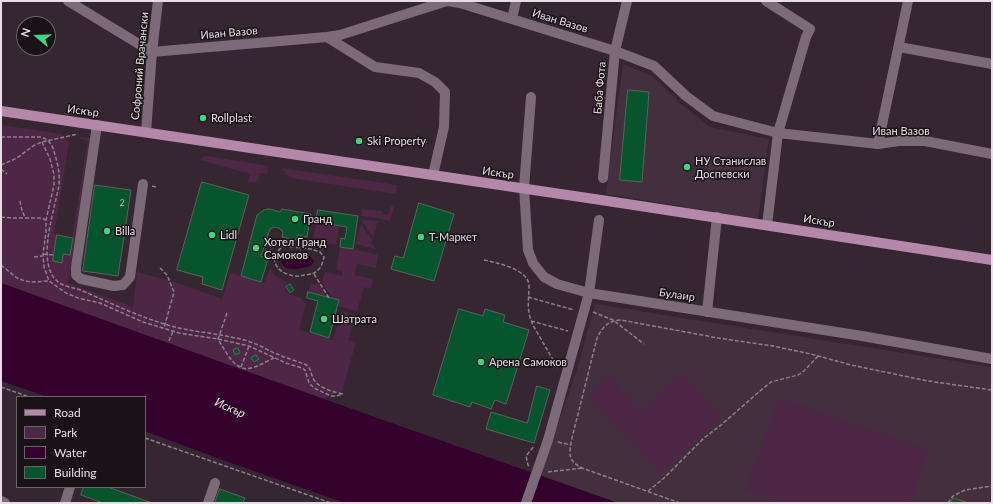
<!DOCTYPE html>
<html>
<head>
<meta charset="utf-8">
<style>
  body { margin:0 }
  #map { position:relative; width:993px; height:504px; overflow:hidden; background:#362632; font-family:Lato,sans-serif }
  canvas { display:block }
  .frame { position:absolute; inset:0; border:2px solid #e7dde4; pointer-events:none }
  .legend { position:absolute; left:16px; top:396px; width:130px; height:92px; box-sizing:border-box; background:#191217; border:1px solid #6b6369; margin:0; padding:5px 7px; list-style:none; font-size:12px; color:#e7dde4 }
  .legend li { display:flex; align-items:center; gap:8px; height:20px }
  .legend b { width:20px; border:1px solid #6b6369 }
  .north { position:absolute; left:16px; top:16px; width:40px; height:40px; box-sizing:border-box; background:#191217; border:1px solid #6b6369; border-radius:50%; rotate:289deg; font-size:11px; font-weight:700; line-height:16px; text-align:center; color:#e7dde4 }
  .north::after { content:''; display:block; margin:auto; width:14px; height:18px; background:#3cd77e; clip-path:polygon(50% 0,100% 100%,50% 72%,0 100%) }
</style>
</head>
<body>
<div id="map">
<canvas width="993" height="504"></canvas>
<div class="frame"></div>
<ul class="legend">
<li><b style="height:5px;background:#b587aa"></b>Road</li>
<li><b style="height:11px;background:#4e2746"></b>Park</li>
<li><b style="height:11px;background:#35012d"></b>Water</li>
<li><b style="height:11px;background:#06552c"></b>Building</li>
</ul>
<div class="north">N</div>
</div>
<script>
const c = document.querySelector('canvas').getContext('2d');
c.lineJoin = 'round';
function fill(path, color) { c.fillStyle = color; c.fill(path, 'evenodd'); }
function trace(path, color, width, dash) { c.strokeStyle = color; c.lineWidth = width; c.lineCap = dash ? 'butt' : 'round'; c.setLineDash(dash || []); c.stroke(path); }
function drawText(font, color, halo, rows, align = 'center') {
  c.font = font + ' Lato,sans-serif'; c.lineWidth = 3; c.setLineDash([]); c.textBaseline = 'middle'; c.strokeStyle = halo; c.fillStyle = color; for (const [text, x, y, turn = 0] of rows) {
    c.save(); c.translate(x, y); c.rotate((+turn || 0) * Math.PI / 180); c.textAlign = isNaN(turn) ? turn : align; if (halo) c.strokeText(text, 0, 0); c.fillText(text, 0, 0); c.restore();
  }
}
const built = new Path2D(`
  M623,64L652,76L681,104L710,127L769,139L758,219L606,194Z
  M595,304L992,367V503H618L540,475L577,370Z`);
const green = new Path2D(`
  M1,125L62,134L69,143L54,234L72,238L88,141L80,139V137L90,138L68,283L133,307L137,272C166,279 194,288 222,299L230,273L265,283L270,268L274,275L287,282L285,292L301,298L306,303L299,330L333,340L342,311L356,315L348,340L356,342L342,391L323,399L1,283Z
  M207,156L268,166L267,173H260L258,180L254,182H248L250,174L200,160L203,157Z
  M281,168L397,185L396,194L292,178L286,174Z
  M391,206L394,207L390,221L378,218L361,216L362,209L382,211V214L388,215Z
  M361,220L378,221L373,237Z
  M316,222L339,226L336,245L313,241Z
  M361,224L372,240L371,243L376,249L356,244Z
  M340,247L353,249L378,255L376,268L357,264L355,275L373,279L371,289L364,287L357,311L338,306L339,300L332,298L322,282L325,272L342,276L343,271L336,269Z
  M311,283L319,285L326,296L308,292Z
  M682,372L722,416L702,435L662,391Z
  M609,376L645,415L624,435L587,396Z
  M661,391L701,435L659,474L624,436L646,416L662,434L641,410Z
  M779,398L928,450L910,503H779L745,490Z`);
const water = new Path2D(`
  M285,252H289L296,256H310L312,258L314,262L311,266C300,269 279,274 281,256Z
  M1,283L349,408L618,503H345L217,458L145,431V397H48L1,381Z`);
const building = new Path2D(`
  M628,90L649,92L642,182L620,180Z
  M202,182L249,195L222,290L202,284L203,277L177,270Z
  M95,185L131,190L118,276L83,271Z
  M419,203L454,214L434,281L391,269L395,256L403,258Z
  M270,209L280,212L282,209L311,214L307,237L298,235L297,240L282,237L283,232L279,228L274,227L270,229L261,256L268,259L261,282L241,276L257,215L264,210Z
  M318,210L358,216L353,249L340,247L341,238L345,239L347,227L316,222Z
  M57,235L73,238L70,255L63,254L62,263L53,261Z
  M290,284L294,290L290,293L286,287Z
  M308,292L339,300L329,338L310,332L318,301L307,298Z
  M459,309L483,316L485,309L505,315L503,322L529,330L506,404L495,400L491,409L472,402L470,407L433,395Z
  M238,348L240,353L235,355L233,350Z
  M256,355L259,359L254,362L251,358Z
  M537,386L550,390L534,443L486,429L491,412L527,423Z
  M84,487H108L152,503H103L81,495Z
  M220,489L245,498L243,503H215Z
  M953,498L969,503H951Z`);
const path = new Path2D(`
  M1,137H41C50,140 53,146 55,155C58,164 60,175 59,185C55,208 37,259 55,279C63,288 75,287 85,292C115,305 144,319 175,327C195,332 215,333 235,338C243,339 251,342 258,345C265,348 271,352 277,354C287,359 299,361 308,366C311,370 311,374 313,378C316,387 335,393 344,394
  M42,142L50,159L54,174V185L46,220V232L43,254L44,267L49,281
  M1,165L17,158L33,146L42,142L78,134
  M1,169L7,174
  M152,186L156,187
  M20,201L21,207L25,218
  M1,217L11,218H41L46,220
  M284,246L311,249L320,252L324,257C323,261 322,266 319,269C315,274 311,274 305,275C302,275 299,277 296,276C278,275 265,258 284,246Z
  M43,254L54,255
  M34,257L42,256
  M484,260C497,263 529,269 529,286C529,297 527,307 530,317C532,325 537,332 541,339C547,349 552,359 558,368
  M1,265L17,278L25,281L32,282L49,281L66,293L78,298L100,303L143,322L179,333L218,339L249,346L286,363L302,368L305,370L309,383L314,388L331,396H336L343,394
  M160,268L167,275L174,292L164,328
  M314,274L329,298
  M528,297L574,310
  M593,312L613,320L644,344
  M227,313L218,339C225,350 235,373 251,368C259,366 267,361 274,358
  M531,321L568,331
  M169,341L173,331
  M241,367L249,346
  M1,387L29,397
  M145,438L331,503
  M558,442L571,445
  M529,466L528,465L526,456L534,446
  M548,472L582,468
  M648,491L663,479L704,438L721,425L760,391L771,382L798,375L804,371L818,356
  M680,503L582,468C567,460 569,454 572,438L597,338C603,326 608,321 621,320L718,338L773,346L811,354L851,365L928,381L992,390
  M948,503L953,496L965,490L992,486`);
const minor = new Path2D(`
  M68,1L152,52L327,37L340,35L447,1L460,3L615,51L654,66L686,96L713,116L778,133L878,144L899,141H925L992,154
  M766,1L810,29L806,37L778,133L767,225
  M512,19L516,1
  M327,37L375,67L419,73L435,82L445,92L444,127L433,175
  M899,47L992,64
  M531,97L524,188L528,250L533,263L544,277L557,284L589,293L862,336L992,359
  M97,125L76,267V275L81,279L114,286L123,285L130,277L143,184
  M146,132L152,52L158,1
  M878,144L908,1
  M603,178L615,51L627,1
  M707,312L717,217
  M1,501L5,503
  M65,503L70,487
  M208,503L215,483
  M526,503L548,440L589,293L599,220`);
const major = new Path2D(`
  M1,111L601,200L992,260`);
const markers = [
  [203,118,4,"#3cd77e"],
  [359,141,4,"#3cd77e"],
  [687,167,4,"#3cd77e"],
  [295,219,4,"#3cd77e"],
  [107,231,4,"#3cd77e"],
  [212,235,4,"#3cd77e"],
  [421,237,4,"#3cd77e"],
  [256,248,4,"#3cd77e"],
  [324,319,4,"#3cd77e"],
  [481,362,4,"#3cd77e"]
];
const numberNames = [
  ["2",122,203]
];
const streetNames = [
  ["Иван Вазов",560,21,17],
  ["Иван Вазов",229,33,-5],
  ["Софроний Врачански",140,66,-85],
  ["Баба Фота",600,88,-85],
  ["Искър",83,111,8],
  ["Иван Вазов",901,131],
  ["Искър",498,173,8],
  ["Искър",819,221,9],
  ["Булаир",677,295,9]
];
const poiNames = [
  ["Rollplast",211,118],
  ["Ski Property",367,141],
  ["НУ Станислав",695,161],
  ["Доспевски",695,174],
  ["Гранд",303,219],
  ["Billa",115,231],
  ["Lidl",220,235],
  ["Т-Маркет",429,237],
  ["Хотел Гранд",264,242],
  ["Самоков",264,255],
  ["Шатрата",332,319],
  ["Арена Самоков",489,362]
];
const waterNames = [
  ["Искър",230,408,24]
];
fill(built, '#432f3e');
fill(green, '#4e2746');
fill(water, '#35012d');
fill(building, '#06552c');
trace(building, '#546659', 1);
trace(path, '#8d808a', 1.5, [4, 2]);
trace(minor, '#7c6a78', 10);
trace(major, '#b587aa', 10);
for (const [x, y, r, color] of markers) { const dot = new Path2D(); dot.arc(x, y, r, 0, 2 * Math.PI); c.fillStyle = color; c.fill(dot); trace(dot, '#191217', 1.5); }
drawText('9px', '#afbbb6', null, numberNames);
drawText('11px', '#e7dde4', '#191217', streetNames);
drawText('11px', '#e7dde4', '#191217', poiNames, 'left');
drawText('italic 12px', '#fecaf1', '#191217', waterNames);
</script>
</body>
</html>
